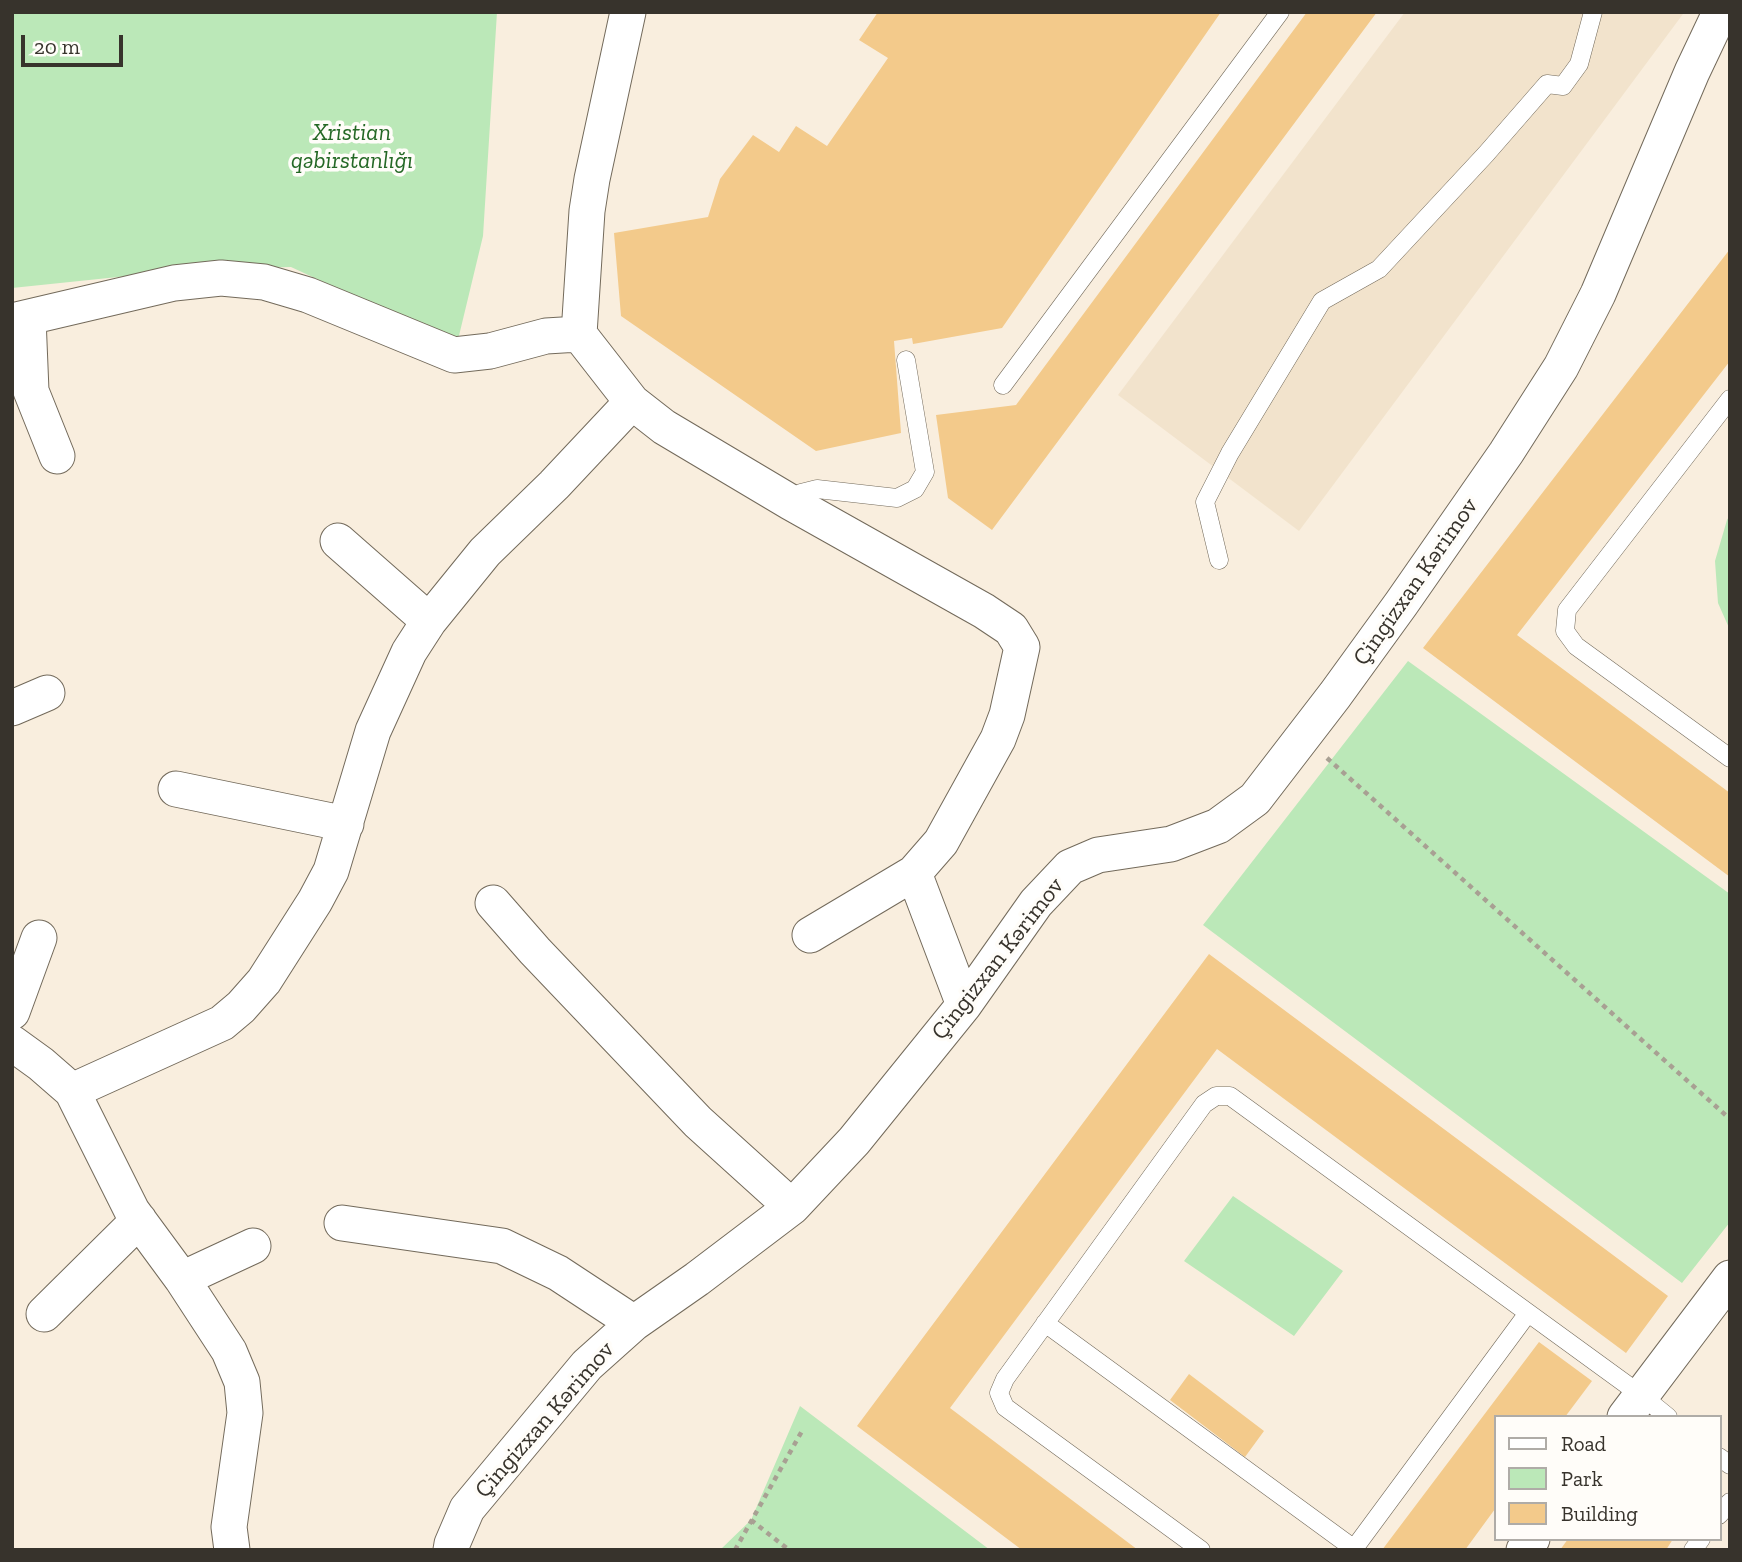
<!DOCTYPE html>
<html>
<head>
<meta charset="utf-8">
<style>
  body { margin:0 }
  #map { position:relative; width:1742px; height:1562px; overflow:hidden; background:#f9eede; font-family:"Zilla Slab",serif }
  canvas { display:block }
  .frame { position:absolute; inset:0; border:14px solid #37332c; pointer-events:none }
  .legend { position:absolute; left:1494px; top:1415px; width:228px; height:126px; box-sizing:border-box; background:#fffdf9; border:2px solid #afaca7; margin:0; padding:9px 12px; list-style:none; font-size:21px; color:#37332c }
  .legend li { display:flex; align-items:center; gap:14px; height:35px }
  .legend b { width:35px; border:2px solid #afaca7 }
  .scale { position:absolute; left:21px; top:35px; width:102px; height:32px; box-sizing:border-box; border:4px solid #37332c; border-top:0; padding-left:9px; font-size:21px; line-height:24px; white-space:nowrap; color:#37332c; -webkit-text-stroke:5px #fffdf9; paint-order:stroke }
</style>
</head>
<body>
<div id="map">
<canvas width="1742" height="1562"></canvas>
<div class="frame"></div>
<ul class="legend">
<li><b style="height:9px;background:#fff"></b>Road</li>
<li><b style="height:19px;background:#bbe8b8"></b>Park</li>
<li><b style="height:19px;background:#f3ca8b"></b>Building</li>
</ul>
<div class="scale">20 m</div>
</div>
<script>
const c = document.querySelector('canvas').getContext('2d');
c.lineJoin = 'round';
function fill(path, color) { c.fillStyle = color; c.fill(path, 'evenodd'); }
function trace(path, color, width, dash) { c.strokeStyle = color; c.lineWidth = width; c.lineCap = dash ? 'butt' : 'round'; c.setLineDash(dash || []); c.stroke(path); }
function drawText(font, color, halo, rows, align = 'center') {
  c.font = font + ' "Zilla Slab",serif'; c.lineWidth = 7; c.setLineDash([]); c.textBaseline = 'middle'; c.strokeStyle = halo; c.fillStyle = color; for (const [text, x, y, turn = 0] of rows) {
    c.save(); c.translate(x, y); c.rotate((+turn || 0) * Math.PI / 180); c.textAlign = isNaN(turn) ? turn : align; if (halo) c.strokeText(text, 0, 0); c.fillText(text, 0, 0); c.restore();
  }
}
const built = new Path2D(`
  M1405,12H1680L1683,14L1299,531L1118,395Z`);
const green = new Path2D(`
  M12,12H497L483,236L457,344L291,267L195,269L12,288Z
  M1730,515V630L1718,603L1715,561L1727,520Z
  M1408,661L1730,894V1222L1682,1283L1203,925Z
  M1233,1196L1343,1271L1294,1336L1184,1261Z
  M800,1406L990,1550H720L751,1520Z`);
const building = new Path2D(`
  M878,12H1221L1002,328L913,344L912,338L894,341L901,433L816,451L621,316L614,233L708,217L720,179L753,135L779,152L796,126L827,146L888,58L859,40Z
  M1307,12H1377L992,530L948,498L936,415L1016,405Z
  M1730,249V361L1517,635L1730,793V877L1423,648Z
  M1209,954L1668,1296L1626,1353L1217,1049L950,1408L1138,1550H1022L857,1426Z
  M1539,1342L1592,1381L1565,1417H1495V1509L1465,1550H1382Z
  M1189,1374L1264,1431L1245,1457L1170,1400Z
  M1568,1539H1673L1666,1550H1560Z`);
const path = new Path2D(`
  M1327,758L1730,1119
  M751,1520L789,1550
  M735,1550L802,1431`);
const lane = new Path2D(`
  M1003,385L1280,12
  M1730,399L1567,610L1565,631L1576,646L1730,758
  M790,502L801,493L817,489L897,498L915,489L925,472L906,360
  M1219,560L1205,502L1230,453L1322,301L1379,269L1486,154L1547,84L1563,86L1579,64L1593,12
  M1045,1323L1353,1548
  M1719,1457L1730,1465
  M1719,1515L1730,1502
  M1201,1550L1005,1407L999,1393L1005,1379L1204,1104L1216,1096H1230L1641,1395L1668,1417
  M1353,1550L1528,1313
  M1693,1550L1701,1539`);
const street = new Path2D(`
  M628,12L592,179L587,211L579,334L632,402L664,427L790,502L984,611L1011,629L1022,647L1007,715L998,739L941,842L914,873L964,1005
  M28,318L31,391L57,456
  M12,321L174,283L221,278L264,282L308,295L454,355L490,351L546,336L579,334
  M338,541L429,621
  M12,708L47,693
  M176,789L346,824
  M493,903L535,951L698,1122L792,1207
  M810,935L914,873
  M12,1012L39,938
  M12,1043L41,1064L72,1091L132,1211L182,1279L229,1351L242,1382L245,1413L229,1527L232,1550
  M72,1091L222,1023L241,1007L264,981L315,901L331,871L373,731L409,652L429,621L485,552L554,485L632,402
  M342,1223L502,1246L558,1273L634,1323
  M182,1279L253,1246
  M44,1314L139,1220
  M1625,1417L1730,1278
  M451,1550L452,1544L467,1509L587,1365L634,1323L697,1279L792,1207L854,1141L964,1005L1036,903L1070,867L1098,855L1171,844L1218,826L1255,799L1335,695L1401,604L1506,453L1561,367L1598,294L1692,72L1719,15
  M1524,1550L1532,1539`);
const parkNames = [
  ["Xristian",352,133],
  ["qəbirstanlığı",352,161]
];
const streetNames = [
  ["Çingizxan Kərimov",1416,582,-55],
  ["Çingizxan Kərimov",998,959,-52],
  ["Çingizxan Kərimov",545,1420,-49]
];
fill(built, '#f2e3cc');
fill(green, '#bbe8b8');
fill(building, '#f3ca8b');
trace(lane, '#736a5b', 19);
trace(street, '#736a5b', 37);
trace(path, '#a8a093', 4.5, [5, 5]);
trace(lane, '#fff', 18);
trace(street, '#fff', 35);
drawText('italic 24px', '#246825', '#fffdf9', parkNames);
drawText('24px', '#37332c', '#fffdf9', streetNames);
</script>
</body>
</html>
